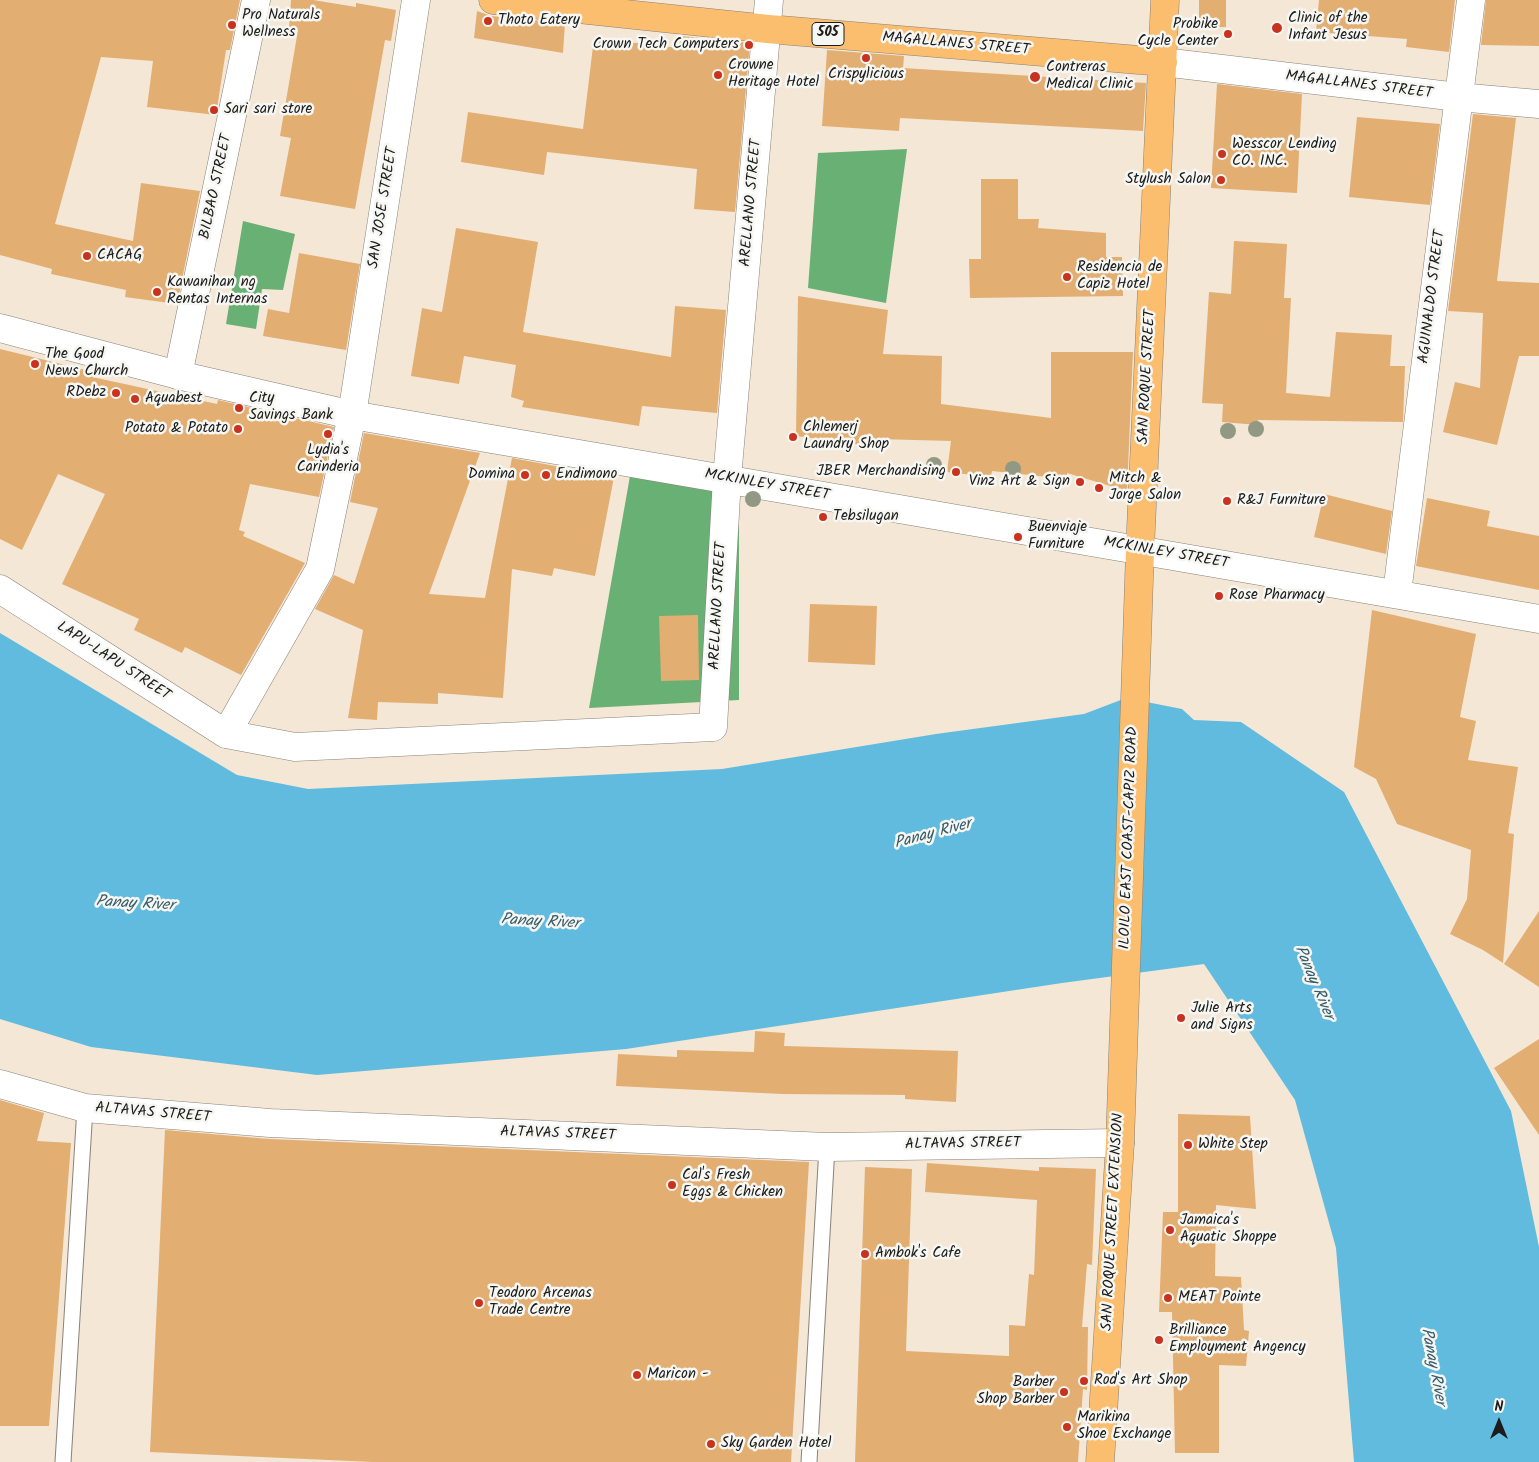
<!DOCTYPE html>
<html>
<head>
<meta charset="utf-8">
<style>
  body { margin:0 }
  #map { position:relative; width:1539px; height:1462px; overflow:hidden; background:#f4e7d6; font-family:Kalam,sans-serif }
  canvas { display:block }
  .north { position:absolute; left:1474px; top:1397px; width:50px; height:50px; -webkit-text-stroke:4px #f6f6f2; paint-order:stroke; rotate:0deg; font-size:14px; font-weight:700; line-height:20px; text-align:center; color:#1c1c1c }
  .north::after { content:''; display:block; margin:auto; width:18px; height:22px; background:#1c1c1c; clip-path:polygon(50% 0,100% 100%,50% 72%,0 100%) }
</style>
</head>
<body>
<div id="map">
<canvas width="1539" height="1462"></canvas>
<div class="north">N</div>
</div>
<script>
const c = document.querySelector('canvas').getContext('2d');
c.lineJoin = 'round';
function fill(path, color) { c.fillStyle = color; c.fill(path, 'evenodd'); }
function trace(path, color, width, dash) { c.strokeStyle = color; c.lineWidth = width; c.lineCap = dash ? 'butt' : 'round'; c.setLineDash(dash || []); c.stroke(path); }
function drawText(font, color, halo, rows, align = 'center') {
  c.font = font + ' Kalam,sans-serif'; c.lineWidth = 5; c.setLineDash([]); c.textBaseline = 'middle'; c.strokeStyle = halo; c.fillStyle = color; for (const [text, x, y, turn = 0] of rows) {
    c.save(); c.translate(x, y); c.rotate((+turn || 0) * Math.PI / 180); c.textAlign = isNaN(turn) ? turn : align; if (halo) c.strokeText(text, 0, 0); c.fillText(text, 0, 0); c.restore();
  }
}
const forest = new Path2D(`
  M907,149L886,303L808,288L818,153Z
  M243,221L295,234L283,290L262,289L256,329L226,324Z
  M630,476L739,490V700L589,708Z`);
const water = new Path2D(`
  M0,633L237,775L308,789L722,769L936,734L1084,714L1126,698L1182,709L1194,720L1241,722L1344,792L1511,1111L1539,1247V1462H1354L1336,1248L1295,1100L1204,964L1062,983L626,1049L317,1075L91,1047L0,1019Z`);
const building = new Path2D(`
  M0,0H240L230,50H226L216,115L147,107L153,61L101,57L55,224L133,241L141,183L200,191L177,304L125,297L126,290L51,274L52,269L0,255Z
  M291,0H313L356,7V3L396,10L391,41L385,40L355,209L280,196L291,138L280,136L298,30L289,29Z
  M1199,0H1226V27H1199Z
  M1319,0H1455L1449,52L1406,47L1407,39L1316,32Z
  M1486,0H1539V46L1481,45Z
  M477,11L491,16L565,23L563,53L474,38Z
  M681,36L750,43L735,212L694,209L697,169L547,152L544,175L461,162L468,112L583,129L594,38L679,48Z
  M827,50L904,56L903,68L1146,83L1143,131L900,118L899,131L822,126Z
  M1217,84L1302,94L1297,193L1211,188Z
  M1473,114L1516,118L1497,281L1539,283V356H1519L1497,445L1443,432L1455,382L1480,388L1483,313L1448,311Z
  M1357,117L1440,124L1430,205L1349,197Z
  M981,179H1018V219H1039L1038,228L1106,233V257H1122L1123,296L970,298L969,259H981Z
  M456,228L538,242L523,332L671,357L675,306L726,310L717,413L642,406L639,426L522,407L524,401L511,397L516,365L464,356L459,384L411,376L422,308L442,312Z
  M1234,241L1287,244L1284,298H1291L1286,393L1330,397L1336,332L1392,335L1390,366H1405L1403,422L1258,420V425L1222,422L1223,404L1202,403L1209,292L1231,294Z
  M299,253L360,264L346,350L263,336L268,309L289,313Z
  M798,296L888,310L883,354L942,356L941,404L1051,418V352H1133L1127,491L1067,473V479L992,471L991,477L947,472L951,441L878,439L877,447L796,436Z
  M0,349L94,372L92,377L217,404L218,400L334,427L319,497L250,484L239,530L245,532L243,536L305,563L241,675L185,647L182,653L134,630L139,619L62,584L105,494L58,474L22,550L0,539Z
  M364,433L480,453L429,594L485,598L512,458L614,477L595,576L554,568L552,576L512,569L503,698L438,693V704L378,702L377,720L348,718L363,630L315,609L334,575L354,584L378,508L350,502Z
  M1324,494L1392,511L1386,554L1314,537Z
  M1427,498L1490,511L1487,526L1539,536V590L1416,566Z
  M810,604L877,606L875,665L808,662Z
  M1372,610L1476,634L1460,717L1476,721L1468,760L1518,767L1508,833L1514,834L1503,963L1483,950L1450,934L1467,899L1471,850L1397,824L1376,779L1354,767Z
  M698,615L699,680L661,681L659,616Z
  M1539,911V987L1504,964Z
  M755,1031L785,1033L784,1046L958,1051L956,1102L905,1099V1095L782,1094L616,1086L618,1054L677,1057V1050L754,1052Z
  M1539,1039V1135L1494,1068Z
  M0,1100L44,1113L37,1141L71,1143L49,1426H0Z
  M1178,1114L1250,1116L1256,1209L1216,1205L1215,1276L1241,1277L1244,1330L1249,1331L1246,1366L1219,1365V1453H1175L1172,1312H1159L1163,1212H1178Z
  M165,1130L269,1139L809,1162L791,1462H373L150,1452Z
  M927,1163L1039,1171V1167L1096,1169L1092,1265L1087,1264L1082,1327H1088L1087,1390L1083,1389L1078,1462H855L865,1167L912,1169L906,1351L1009,1356V1325L1025,1326L1029,1274L1034,1275L1037,1200L925,1192Z`);
const service = new Path2D(`
  M63,1462L85,1108
  M809,1462L827,1147`);
const minor = new Path2D(`
  M178,375L256,0
  M0,589L226,734L295,747L713,727L727,478L769,0
  M1397,593L1471,0
  M226,734L320,569L352,415L416,0`);
const tertiary = new Path2D(`
  M1163,62L1458,97L1539,104
  M0,328L178,375L352,415L1539,619
  M0,1084L85,1108L270,1123L827,1147L1120,1143`);
const primary = new Path2D(`
  M493,0L768,29L1163,62
  M1100,1462L1120,1143L1140,550L1165,0`);
const trees = [
  [1256,429],
  [1228,431],
  [934,465],
  [1013,469],
  [753,499]
];
const markers = [
  [488,21,5,"#c8321e"],
  [232,25,5,"#c8321e"],
  [1277,28,6,"#c8321e"],
  [1228,34,5,"#c8321e"],
  [749,45,5,"#c8321e"],
  [866,58,5,"#c8321e"],
  [718,75,5,"#c8321e"],
  [1035,77,6,"#c8321e"],
  [214,110,5,"#c8321e"],
  [1222,154,5,"#c8321e"],
  [1221,180,5,"#c8321e"],
  [87,256,5,"#c8321e"],
  [1067,277,5,"#c8321e"],
  [157,292,5,"#c8321e"],
  [35,364,5,"#c8321e"],
  [116,393,5,"#c8321e"],
  [135,399,5,"#c8321e"],
  [239,408,5,"#c8321e"],
  [238,429,5,"#c8321e"],
  [328,434,5,"#c8321e"],
  [793,437,5,"#c8321e"],
  [956,472,5,"#c8321e"],
  [525,475,5,"#c8321e"],
  [546,475,5,"#c8321e"],
  [1080,482,5,"#c8321e"],
  [1099,488,5,"#c8321e"],
  [1227,501,5,"#c8321e"],
  [823,517,5,"#c8321e"],
  [1018,537,5,"#c8321e"],
  [1219,596,5,"#c8321e"],
  [1181,1018,5,"#c8321e"],
  [1188,1145,5,"#c8321e"],
  [672,1185,5,"#c8321e"],
  [1170,1230,5,"#c8321e"],
  [865,1254,5,"#c8321e"],
  [1168,1298,5,"#c8321e"],
  [479,1303,5,"#c8321e"],
  [1159,1340,5,"#c8321e"],
  [637,1375,5,"#c8321e"],
  [1084,1381,5,"#c8321e"],
  [1064,1392,5,"#c8321e"],
  [1067,1427,5,"#c8321e"],
  [711,1444,5,"#c8321e"]
];
const shields = [
  [828,34,32]
];
const shieldNames = [
  ["505",828,34]
];
const poiNames = [
  ["Pro Naturals",242,16],
  ["Wellness",242,33],
  ["Clinic of the",1288,19],
  ["Infant Jesus",1288,36],
  ["Thoto Eatery",498,21],
  ["Probike",1218,25,"right"],
  ["Cycle Center",1218,42,"right"],
  ["Crown Tech Computers",739,45,"right"],
  ["Crowne",728,66],
  ["Heritage Hotel",728,83],
  ["Contreras",1046,68],
  ["Medical Clinic",1046,85],
  ["Crispylicious",866,75,"center"],
  ["Sari sari store",224,110],
  ["Wesscor Lending",1232,145],
  ["CO. INC.",1232,162],
  ["Stylush Salon",1211,180,"right"],
  ["CACAG",97,256],
  ["Residencia de",1077,268],
  ["Capiz Hotel",1077,285],
  ["Kawanihan ng",167,283],
  ["Rentas Internas",167,300],
  ["The Good",45,355],
  ["News Church",45,372],
  ["RDebz",106,393,"right"],
  ["Aquabest",145,399],
  ["City",249,399],
  ["Savings Bank",249,416],
  ["Chlemerj",803,428],
  ["Laundry Shop",803,445],
  ["Potato & Potato",228,429,"right"],
  ["Lydia's",328,451,"center"],
  ["Carinderia",328,468,"center"],
  ["JBER Merchandising",946,472,"right"],
  ["Domina",515,475,"right"],
  ["Endimono",556,475],
  ["Mitch &",1109,479],
  ["Jorge Salon",1109,496],
  ["Vinz Art & Sign",1070,482,"right"],
  ["R&J Furniture",1237,501],
  ["Tebsilugan",833,517],
  ["Buenviaje",1028,528],
  ["Furniture",1028,545],
  ["Rose Pharmacy",1229,596],
  ["Julie Arts",1191,1009],
  ["and Signs",1191,1026],
  ["White Step",1198,1145],
  ["Cal's Fresh",682,1176],
  ["Eggs & Chicken",682,1193],
  ["Jamaica's",1180,1221],
  ["Aquatic Shoppe",1180,1238],
  ["Ambok's Cafe",875,1254],
  ["Teodoro Arcenas",489,1294],
  ["Trade Centre",489,1311],
  ["MEAT Pointe",1178,1298],
  ["Brilliance",1169,1331],
  ["Employment Angency",1169,1348],
  ["Maricon -",647,1375],
  ["Rod's Art Shop",1094,1381],
  ["Barber",1054,1383,"right"],
  ["Shop Barber",1054,1400,"right"],
  ["Marikina",1077,1418],
  ["Shoe Exchange",1077,1435],
  ["Sky Garden Hotel",721,1444]
];
const streetNames = [
  ["MAGALLANES STREET",956,45,5],
  ["MAGALLANES STREET",1359,86,7],
  ["BILBAO STREET",217,187,-78],
  ["ARELLANO STREET",752,203,-85],
  ["SAN JOSE STREET",384,208,-81],
  ["AGUINALDO STREET",1433,297,-83],
  ["SAN ROQUE STREET",1148,377,-87],
  ["MCKINLEY STREET",767,486,10],
  ["MCKINLEY STREET",1166,554,10],
  ["ARELLANO STREET",719,606,-87],
  ["LAPU-LAPU STREET",113,662,33],
  ["ILOILO EAST COAST-CAPIZ ROAD",1130,838,-88],
  ["ALTAVAS STREET",153,1114,5],
  ["ALTAVAS STREET",558,1135,2],
  ["ALTAVAS STREET",963,1145,-1],
  ["SAN ROQUE STREET EXTENSION",1114,1222,-87]
];
const waterNames = [
  ["Panay River",933,835,-15],
  ["Panay River",135,905,3],
  ["Panay River",540,923,3],
  ["Panay River",1313,983,67],
  ["Panay River",1432,1367,79]
];
fill(forest, '#69b075');
fill(water, '#60bbde');
fill(building, '#e3ae72');
trace(service, '#888279', 17);
trace(minor, '#888279', 29);
trace(tertiary, '#888279', 29);
trace(primary, '#888279', 29);
trace(service, '#fff', 15);
trace(minor, '#fff', 28);
trace(tertiary, '#fff', 28);
trace(primary, '#fbbd6e', 28);
c.fillStyle = '#919985';
for (const [x, y] of trees) { c.beginPath(); c.arc(x, y, 8, 0, 2 * Math.PI); c.fill(); }
for (const [x, y, r, color] of markers) { const dot = new Path2D(); dot.arc(x, y, r, 0, 2 * Math.PI); c.fillStyle = color; c.fill(dot); trace(dot, '#f6f6f2', 2); }
for (const [x, y, w] of shields) { const box = new Path2D(); box.roundRect(x - w / 2, y - 11.5, w, 23, 4); c.fillStyle = '#f6f6f2'; c.fill(box); trace(box, '#1c1c1c', 1); }
drawText('bold 14px', '#1c1c1c', null, shieldNames);
drawText('15px', '#1c1c1c', '#f6f6f2', poiNames, 'left');
drawText('15px', '#1c1c1c', '#f6f6f2', streetNames);
drawText('italic 16px', '#375c6a', '#f6f6f2', waterNames);
</script>
</body>
</html>
